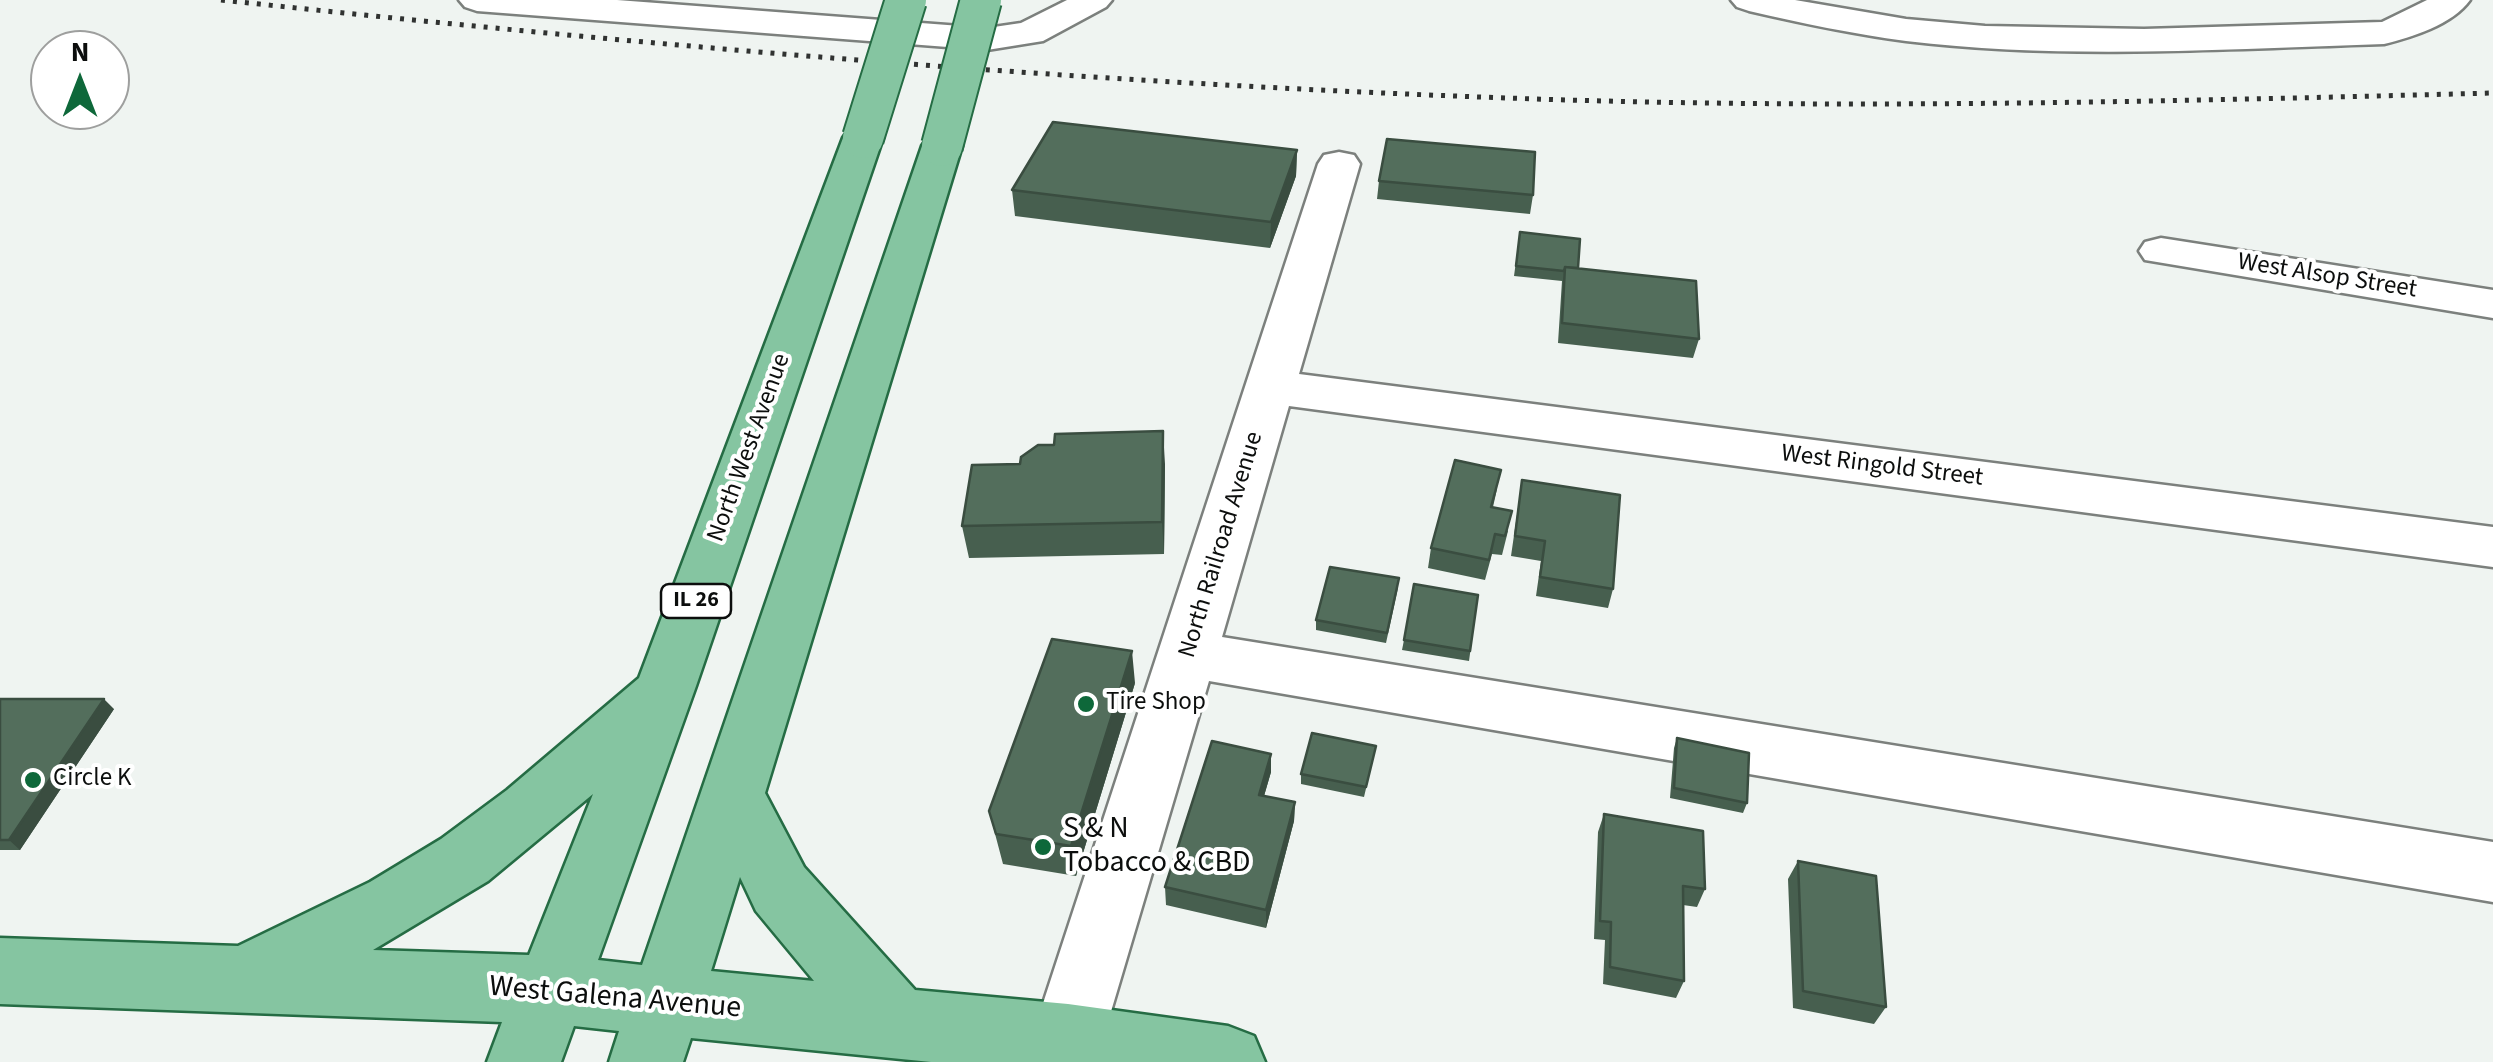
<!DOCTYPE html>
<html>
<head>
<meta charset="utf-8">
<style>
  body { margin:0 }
  #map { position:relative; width:2493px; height:1062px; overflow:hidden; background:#eff4f1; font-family:"Source Sans 3",sans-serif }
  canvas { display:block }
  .north { position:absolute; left:30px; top:30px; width:100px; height:100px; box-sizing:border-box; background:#fff; border:2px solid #9e9f9e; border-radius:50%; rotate:0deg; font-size:28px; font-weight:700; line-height:40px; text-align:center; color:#0c0e0d }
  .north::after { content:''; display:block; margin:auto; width:35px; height:45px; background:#0e683a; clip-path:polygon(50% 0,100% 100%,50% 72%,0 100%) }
</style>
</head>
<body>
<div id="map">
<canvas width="2493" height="1062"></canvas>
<div class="north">N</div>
</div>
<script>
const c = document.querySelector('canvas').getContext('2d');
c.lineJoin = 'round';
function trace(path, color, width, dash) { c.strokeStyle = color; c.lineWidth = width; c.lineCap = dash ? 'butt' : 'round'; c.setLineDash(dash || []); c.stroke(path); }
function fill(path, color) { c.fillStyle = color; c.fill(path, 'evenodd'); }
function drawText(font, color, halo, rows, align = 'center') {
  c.font = font + ' "Source Sans 3",sans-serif'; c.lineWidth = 8; c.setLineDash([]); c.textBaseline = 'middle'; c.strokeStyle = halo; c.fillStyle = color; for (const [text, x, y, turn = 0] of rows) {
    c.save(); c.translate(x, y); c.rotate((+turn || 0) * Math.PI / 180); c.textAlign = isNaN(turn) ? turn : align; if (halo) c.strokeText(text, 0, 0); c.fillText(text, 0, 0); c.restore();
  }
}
const minor = new Path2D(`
  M459,0H617L987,28L1021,23L1067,0H1112L1106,7L1043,41L987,50L477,11L465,7Z
  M1731,0H1795L1906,19L1985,26L2144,29L2382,22L2427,0H2470C2452,25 2412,37 2384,44C2225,49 2064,60 1906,41C1853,34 1801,23 1749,11L1737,7Z
  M1339,152L1354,155L1360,164L1299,374L2493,527V567L1289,406L1222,637L2493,842V902L1209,681L1096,1062H1040L1031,1040L1318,164L1324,155Z
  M2161,238L2493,290V318L2145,260L2139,251L2145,242Z`);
const major = new Path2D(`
  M863,126L877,129L883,138L696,686L598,960L642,965L922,146L928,137L942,134L956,137L962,146L765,793L804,867L915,990L1068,1004L1228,1026L1254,1036L1265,1062H931L691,1038L683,1062H609L619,1031L574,1026L561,1062H487L502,1022L0,1004V938L238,946L370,882L441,839L507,790L639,678L843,138L849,129ZM593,794L529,955L373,950L488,881ZM740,877L756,911L814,981L711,971Z`);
const rail = new Path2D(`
  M221,0C668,48 1117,86 1567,100C1876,109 2184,101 2493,93`);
const majorBridge = new Path2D(`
  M863,138L906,0
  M942,146L981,0`);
const wall = new Path2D(`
  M1297,150L1296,176L1270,248L1015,216L1012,190Z
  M1379,181L1533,195L1530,214L1377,199Z
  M1520,232L1578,268L1699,339L1693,358L1558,343L1562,281L1514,276Z
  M1165,464L1164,554L969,558L962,526Z
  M1522,480L1613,589L1608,608L1536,596L1541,561L1511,556Z
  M1497,489L1493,507L1508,531L1502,555L1492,554L1485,580L1428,568L1431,548Z
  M1398,588L1386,643L1316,630V620Z
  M1478,595L1469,661L1402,650L1404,640Z
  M1135,683L1076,876L1003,864L989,811Z
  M0,699L114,709L20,850H0Z
  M1677,738L1747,803L1743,813L1670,798L1674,748Z
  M1376,746L1364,797L1301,784V774Z
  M1271,754V772L1264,796L1295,802L1294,821L1266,928L1166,905L1165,887Z
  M1604,814L1705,889L1697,907L1683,905L1684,981L1676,998L1603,984L1605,940L1594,939L1598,832Z
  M1798,861L1886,1007L1874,1024L1793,1008L1788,879Z`);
const shadedWall = new Path2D(`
  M1297,150L1296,176L1270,248L1271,222Z
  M1163,431L1165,464L1164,554L1162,522Z
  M1132,651L1135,683L1076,876L1071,846Z
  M104,699L114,709L20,850L9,840Z
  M1271,754V772L1259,813V795Z
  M1295,802L1294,821L1266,928V910Z`);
const building = new Path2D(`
  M1053,122L1297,150L1271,222L1012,190Z
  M1387,139L1535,152L1533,195L1379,181Z
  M1520,232L1580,239L1578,268L1565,267L1564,271L1516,266Z
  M1565,267L1696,281L1699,339L1562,323Z
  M1163,431L1162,522L962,526L972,465L1020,464L1021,457L1038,445H1054L1055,434Z
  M1455,460L1501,470L1491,507L1512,511L1505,536L1495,534L1489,560L1431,548Z
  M1522,480L1620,495L1613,589L1540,577L1545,541L1515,536Z
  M1330,567L1399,578L1387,633L1316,620Z
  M1414,584L1478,595L1470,651L1404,640Z
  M1052,639L1132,651L1071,846L996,834L989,811Z
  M0,699H104L9,840H0Z
  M1312,733L1376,746L1366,787L1301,774Z
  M1677,738L1749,753L1747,803L1674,788Z
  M1212,741L1271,754L1259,795L1295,802L1266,910L1165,887Z
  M1604,814L1703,831L1705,889L1683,886L1684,981L1610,967L1611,922L1600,921Z
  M1798,861L1876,876L1886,1007L1803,991Z`);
const markers = [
  [1086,704,10,"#0e683a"],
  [33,780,10,"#0e683a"],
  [1043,847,10,"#0e683a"]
];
const shields = [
  [696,601,70]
];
const shieldNames = [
  ["IL 26",696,601]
];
const streetNames = [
  ["West Alsop Street",2327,277,9],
  ["North West Avenue",750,448,-70],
  ["West Ringold Street",1882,467,7],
  ["North Railroad Avenue",1222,545,-73]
];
const poiNames = [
  ["Tire Shop",1106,704],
  ["Circle K",53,780]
];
const nearPoinames = [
  ["S & N",1063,830],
  ["Tobacco & CBD",1063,864]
];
const nearStreetnames = [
  ["West Galena Avenue",615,999,5]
];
trace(minor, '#7c807d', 5);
trace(major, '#256c44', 5);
fill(minor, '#fff');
fill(major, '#85c5a1');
trace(rail, '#303231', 5, [4, 8]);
trace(majorBridge, '#256c44', 44, []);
trace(majorBridge, '#85c5a1', 40);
fill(wall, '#475f4f');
fill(shadedWall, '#3a4d40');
fill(building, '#536e5c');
trace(building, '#3a4d40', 2.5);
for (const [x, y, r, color] of markers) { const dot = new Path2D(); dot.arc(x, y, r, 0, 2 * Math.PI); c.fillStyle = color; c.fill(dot); trace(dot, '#fff', 4); }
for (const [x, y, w] of shields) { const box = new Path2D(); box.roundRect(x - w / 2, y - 17, w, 34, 8); c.fillStyle = '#fff'; c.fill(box); trace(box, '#0c0e0d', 2.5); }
drawText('bold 22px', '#0c0e0d', null, shieldNames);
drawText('25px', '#0c0e0d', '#fff', streetNames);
drawText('25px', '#0c0e0d', '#fff', poiNames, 'left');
drawText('30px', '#0c0e0d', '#fff', nearPoinames, 'left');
drawText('30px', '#0c0e0d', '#fff', nearStreetnames);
</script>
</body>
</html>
